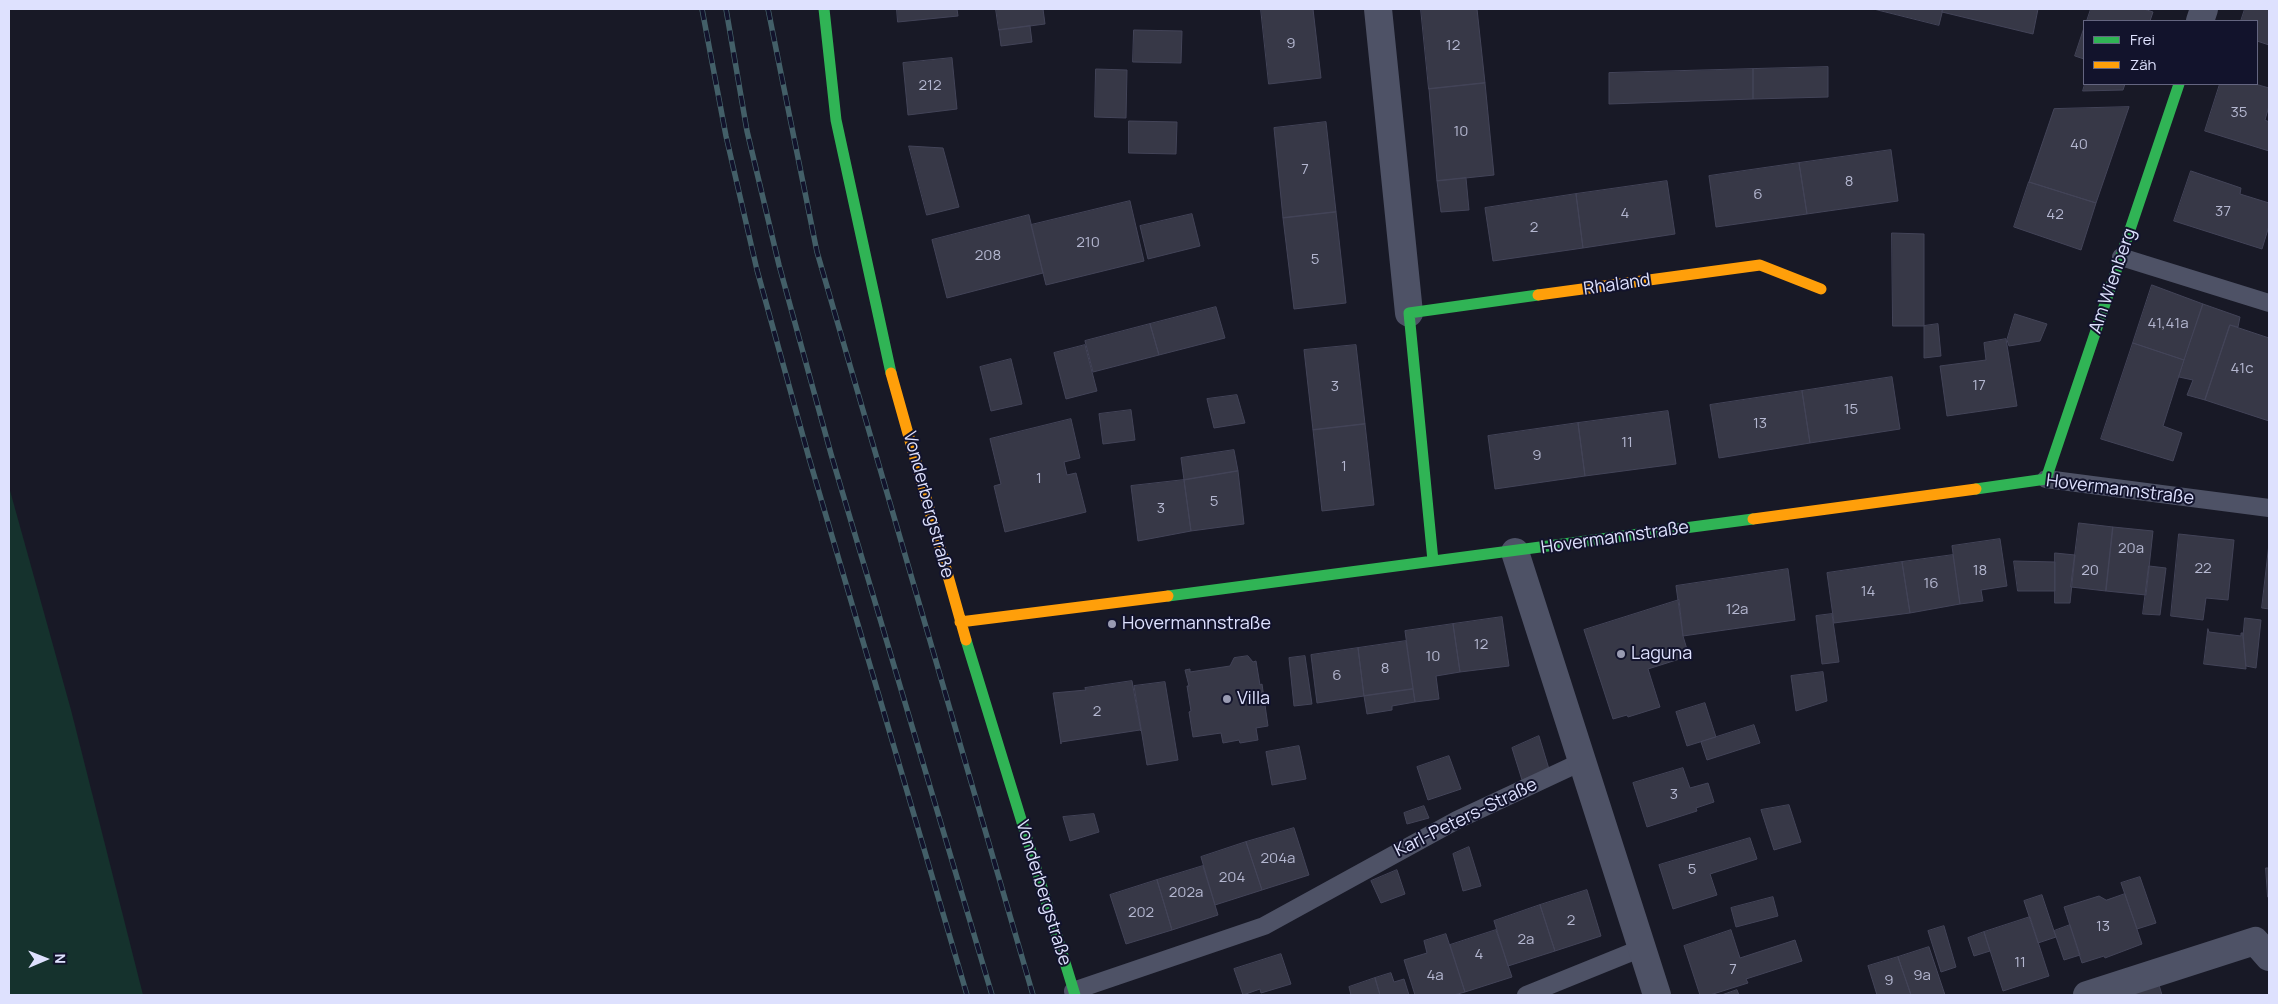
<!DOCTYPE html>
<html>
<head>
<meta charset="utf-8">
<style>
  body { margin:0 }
  #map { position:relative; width:2278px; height:1004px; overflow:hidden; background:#181926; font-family:Manrope,sans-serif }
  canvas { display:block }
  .frame { position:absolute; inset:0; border:10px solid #dee1fe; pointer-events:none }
  .legend { position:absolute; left:2083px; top:20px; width:175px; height:65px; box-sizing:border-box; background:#12132c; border:1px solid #646580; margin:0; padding:6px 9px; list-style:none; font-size:15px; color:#dee1fe }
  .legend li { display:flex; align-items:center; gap:10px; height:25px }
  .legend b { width:25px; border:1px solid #646580 }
  .north { position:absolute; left:20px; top:934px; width:50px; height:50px; -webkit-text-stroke:4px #12132c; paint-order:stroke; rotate:89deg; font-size:14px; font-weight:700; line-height:20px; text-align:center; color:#dee1fe }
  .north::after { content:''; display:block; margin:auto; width:18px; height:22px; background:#dee1fe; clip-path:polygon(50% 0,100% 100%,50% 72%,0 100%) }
</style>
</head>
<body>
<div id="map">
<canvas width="2278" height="1004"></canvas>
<div class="frame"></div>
<ul class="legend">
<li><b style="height:6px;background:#30b455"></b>Frei</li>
<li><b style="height:6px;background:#ff9f0a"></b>Zäh</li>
</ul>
<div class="north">N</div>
</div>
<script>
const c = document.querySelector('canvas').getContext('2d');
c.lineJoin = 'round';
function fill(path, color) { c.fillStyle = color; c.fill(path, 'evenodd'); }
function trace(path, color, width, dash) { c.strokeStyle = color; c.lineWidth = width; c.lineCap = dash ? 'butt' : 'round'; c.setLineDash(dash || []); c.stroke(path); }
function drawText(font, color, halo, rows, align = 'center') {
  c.font = font + ' Manrope,sans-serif'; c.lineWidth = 4; c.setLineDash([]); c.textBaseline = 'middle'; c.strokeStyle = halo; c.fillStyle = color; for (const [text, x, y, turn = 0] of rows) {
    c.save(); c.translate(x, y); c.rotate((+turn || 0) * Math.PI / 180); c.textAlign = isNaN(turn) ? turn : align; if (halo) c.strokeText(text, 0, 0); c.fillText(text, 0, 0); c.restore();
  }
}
const green = new Path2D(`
  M9,487L71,710L143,995H9Z`);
const building = new Path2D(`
  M897,9H957L958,16L898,22Z
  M996,9H1043L1045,24L999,30Z
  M1261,9H1313L1321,78L1269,84Z
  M1421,9H1477L1485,83L1429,89Z
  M1874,9H1943L1939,25Z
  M1943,9H2038L2033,34L1942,12Z
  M2091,9H2144L2153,12L2150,21H2087Z
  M2245,9H2269V45L2257,41V21H2241Z
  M1030,26L1032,42L1001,46L999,30Z
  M2084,28V59L2075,56Z
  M1134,30L1182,31L1181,63L1133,62Z
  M952,58L957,109L908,115L903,63Z
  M1828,67V97L1753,99V69Z
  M1096,69L1127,70L1126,118L1095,117Z
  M1753,69V99L1609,104V73Z
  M1485,83L1494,175L1437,181L1429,89Z
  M2085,84H2125L2123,90L2083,91Z
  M2220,84H2255L2269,88V106L2265,120L2269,122V151L2205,131Z
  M2129,107L2096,203L2029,182L2054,109Z
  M1129,121L1177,122L1176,154L1129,153Z
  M1326,122L1336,212L1283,218L1274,128Z
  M909,146L943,148L959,207L927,215Z
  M1891,150L1898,201L1807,214L1799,163Z
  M1799,163L1807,214L1716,227L1709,176Z
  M2191,171L2241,188L2240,194L2269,203V226L2262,249L2174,221Z
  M1466,178L1469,210L1441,212L1437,181Z
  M1667,181L1675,234L1583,248L1576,194Z
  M2029,182L2096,203L2081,250L2014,227Z
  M1576,194L1583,248L1493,261L1485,208Z
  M1130,201L1144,261L1046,285L1031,225Z
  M1336,212L1346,303L1294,309L1283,218Z
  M1192,214L1200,246L1148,259L1140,226Z
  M1029,215L1043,273L947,298L932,240Z
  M1892,233L1924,234V326H1893Z
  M2152,285L2203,304L2184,360L2133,343Z
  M2203,304L2240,317L2238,327L2230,325L2205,400L2187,395L2193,380L2179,377Z
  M1216,307L1225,338L1159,355L1150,324Z
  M2015,314L2047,324L2040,341L2009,346L2007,340Z
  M1150,324L1159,355L1093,372L1085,341Z
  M1938,324L1941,356L1924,358V326Z
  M2230,325L2269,338V421L2205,400Z
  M2006,339L2017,406L1947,416L1940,366L1986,360L1984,343Z
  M2133,343L2184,360L2163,426L2182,433L2173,461L2101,439Z
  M1085,345L1097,391L1066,399L1054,353Z
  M1356,345L1365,424L1313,430L1304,350Z
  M1011,359L1022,404L991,411L980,367Z
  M1892,377L1900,429L1810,443L1802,391Z
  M1802,391L1810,443L1719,458L1710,405Z
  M1237,395L1245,423L1214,428L1207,399Z
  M1131,410L1135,440L1103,444L1099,414Z
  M1668,411L1676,464L1585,476L1578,423Z
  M1071,419L1080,458L1064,462L1067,475L1076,473L1086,512L1005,532L994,486L1001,484L990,439Z
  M1578,423L1585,476L1495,489L1488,436Z
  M1365,424L1374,505L1322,511L1313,430Z
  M1234,450L1238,471L1184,480L1181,458Z
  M1238,471L1244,524L1191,531L1184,480Z
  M1184,480L1191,531L1138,541L1131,486Z
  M2079,523L2113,527L2106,591L2071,587Z
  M2113,527L2153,531L2146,595L2106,591Z
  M2179,534L2234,540L2228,600L2206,598L2203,620L2171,616Z
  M2000,539L2007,586L1981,590L1983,601L1960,604L1952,546Z
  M2269,544V609L2262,608Z
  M2055,553L2075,555L2070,603H2055Z
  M1953,555L1960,604L1910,613L1902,562Z
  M2014,561L2055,562V591H2018Z
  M1902,562L1910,613L1834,623L1827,573Z
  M2149,566L2166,568L2160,615L2143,614Z
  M1788,569L1795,620L1683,636L1676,586Z
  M1679,600L1683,636L1689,656L1648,669L1660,707L1628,717L1627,715L1613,719L1584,630Z
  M1832,614L1839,662L1822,664L1816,616Z
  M1502,617L1509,666L1460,672L1453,624Z
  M2245,618L2261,620L2256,668L2246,666L2243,637Z
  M1453,624L1460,672L1436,676L1439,699L1415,702L1405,631Z
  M2208,629L2209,632L2241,636V633H2243L2246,669L2204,664Z
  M1406,641L1413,689L1364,696L1358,648Z
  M1358,648L1364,696L1317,703L1311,655Z
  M1248,656L1253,662L1256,661L1260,685L1262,684L1268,726L1256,728L1258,740L1240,743L1239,740L1223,743L1221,733L1193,737L1189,712L1191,711L1187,686H1189L1185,670L1190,669V672L1230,666L1234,658Z
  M1305,656L1312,704L1294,706L1289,658Z
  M1823,672L1827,701L1796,711L1791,676Z
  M1132,681L1141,731L1140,730L1061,742V744L1053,693L1086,690L1085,688Z
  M1165,682L1178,760L1147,765L1134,686Z
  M1413,689L1415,702L1392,706V710L1367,714L1364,696Z
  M1705,703L1716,737L1687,746L1676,712Z
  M1754,725L1760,743L1707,760L1701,742Z
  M1539,736L1549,769L1522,780L1512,748Z
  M1299,746L1306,779L1272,785L1266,752Z
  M1449,756L1461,789L1428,800L1417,767Z
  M1683,768L1690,788L1708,783L1714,802L1696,808L1697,811L1647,827L1633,783Z
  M1789,805L1801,842L1774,850L1761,810Z
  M1424,806L1429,818L1407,824L1404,813Z
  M1094,814L1099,832L1070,841L1063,817Z
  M1294,828L1309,875L1262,890L1246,842Z
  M1750,838L1757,859L1710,874L1717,895L1673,909L1659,865Z
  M1246,842L1262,890L1215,905L1201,857Z
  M1469,847L1481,886L1463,891L1453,854Z
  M1203,866L1218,915L1172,930L1157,880Z
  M2266,868H2269V897H2268Z
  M1397,870L1405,894L1381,903L1371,881Z
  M2140,877L2156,923L2137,929L2121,883Z
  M1157,880L1172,930L1126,944L1110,895Z
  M1587,890L1601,936L1555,951L1540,905Z
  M2125,894L2142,944L2105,958L2104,956L2082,963L2064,907L2099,896L2106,900Z
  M2042,895L2056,937L2038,943L2024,901Z
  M1773,897L1778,916L1736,927L1731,908Z
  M1540,905L1555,951L1508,966L1494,921Z
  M2030,917L2049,976L2003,991L1984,932Z
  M2070,925L2080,955L2064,960L2054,931Z
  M1944,926L1956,967L1941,972L1928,931Z
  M1496,930L1512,977L1465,992L1450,945Z
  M1731,930L1740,958L1795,940L1802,961L1746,979L1748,983L1710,995H1700L1684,946Z
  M1984,932L1990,951L1974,956L1968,938Z
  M1446,934L1465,992L1454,995H1415L1404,960L1427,953L1424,941Z
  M1929,947L1945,995H1911L1898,957Z
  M1281,954L1291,984L1261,993L1260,989L1243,995L1234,969Z
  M1898,957L1911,995H1877L1868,966Z
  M1391,973L1394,982L1404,979L1409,995H1380L1375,978Z
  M1375,978L1380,995H1351L1349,987Z
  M2159,985L2162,995H2131Z
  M1737,990L1739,995H1722Z`);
const lane = new Path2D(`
  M2121,257L2269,303
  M2046,479L2269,508
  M1073,991L1264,926L1457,820L1581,762
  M1526,995L1642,948`);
const street = new Path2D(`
  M1378,9L1409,313
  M2200,21L2204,9
  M1515,552L1657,995
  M2087,995L2255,941L2269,957`);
const fast = new Path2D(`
  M824,9L836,120L891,373
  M1976,489L2046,479L2179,84
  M1433,561L1409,313L1538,295
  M1168,596L1753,519
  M966,640L1075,995`);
const slow = new Path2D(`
  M1538,295L1760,265L1821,289
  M891,373L966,640
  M1753,519L1976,489
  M960,622L1168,596`);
const rail = new Path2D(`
  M702,9L726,136L757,270L809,458L967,995
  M726,9L747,131L779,265L831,454L992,995
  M768,9L817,252L1033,995`);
const markers = [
  [1112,624,5,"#999bb2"],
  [1621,654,5,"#999bb2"],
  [1227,699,5,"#999bb2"]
];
const numberNames = [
  ["9",1291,44],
  ["12",1453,46],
  ["212",930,86],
  ["35",2239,113],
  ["10",1461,132],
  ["40",2079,145],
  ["7",1305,170],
  ["8",1849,182],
  ["6",1758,195],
  ["37",2223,212],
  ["4",1625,214],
  ["42",2055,215],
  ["2",1534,228],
  ["210",1088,243],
  ["208",988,256],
  ["5",1315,260],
  ["41,41a",2168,324],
  ["41c",2242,369],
  ["17",1979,386],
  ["3",1335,387],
  ["15",1851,410],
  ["13",1760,424],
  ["11",1627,443],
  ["9",1537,456],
  ["1",1344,467],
  ["1",1039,479],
  ["5",1214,502],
  ["3",1161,509],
  ["20a",2131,549],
  ["22",2203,569],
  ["18",1980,571],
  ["20",2090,571],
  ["16",1931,584],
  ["14",1868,592],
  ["12a",1737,610],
  ["12",1481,645],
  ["10",1433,657],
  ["8",1385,669],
  ["6",1337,676],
  ["2",1097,712],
  ["3",1674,795],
  ["204a",1278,859],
  ["5",1692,870],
  ["204",1232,878],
  ["202a",1186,893],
  ["202",1141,913],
  ["2",1571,921],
  ["13",2103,927],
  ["2a",1526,940],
  ["4",1479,955],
  ["11",2020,963],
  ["7",1733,970],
  ["4a",1435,976],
  ["9a",1922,976],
  ["9",1889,981]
];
const streetNames = [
  ["Am Wienberg",2113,281,-71],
  ["Rhaland",1617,285,-8],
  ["Hovermannstraße",2120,490,7],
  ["Vonderbergstraße",928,505,75],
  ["Hovermannstraße",1615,538,-8],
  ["Karl-Peters-Straße",1466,818,-26],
  ["Vonderbergstraße",1043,893,73]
];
const poiNames = [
  ["Hovermannstraße",1122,624],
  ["Laguna",1631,654],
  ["Villa",1237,699]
];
fill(green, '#15322d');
fill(building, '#373847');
trace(building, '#434458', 1);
trace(lane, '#4e5266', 18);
trace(street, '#4e5266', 28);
trace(fast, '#30b455', 11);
trace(slow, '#ff9f0a', 11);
trace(rail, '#435f68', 5.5);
trace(rail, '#12132c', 4, [11]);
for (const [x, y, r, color] of markers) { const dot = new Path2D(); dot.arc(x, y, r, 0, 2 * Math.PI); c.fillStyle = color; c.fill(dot); trace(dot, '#12132c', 2); }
drawText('15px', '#b4b7d0', null, numberNames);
drawText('18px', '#dee1fe', '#12132c', streetNames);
drawText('18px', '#dee1fe', '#12132c', poiNames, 'left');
</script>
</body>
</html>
